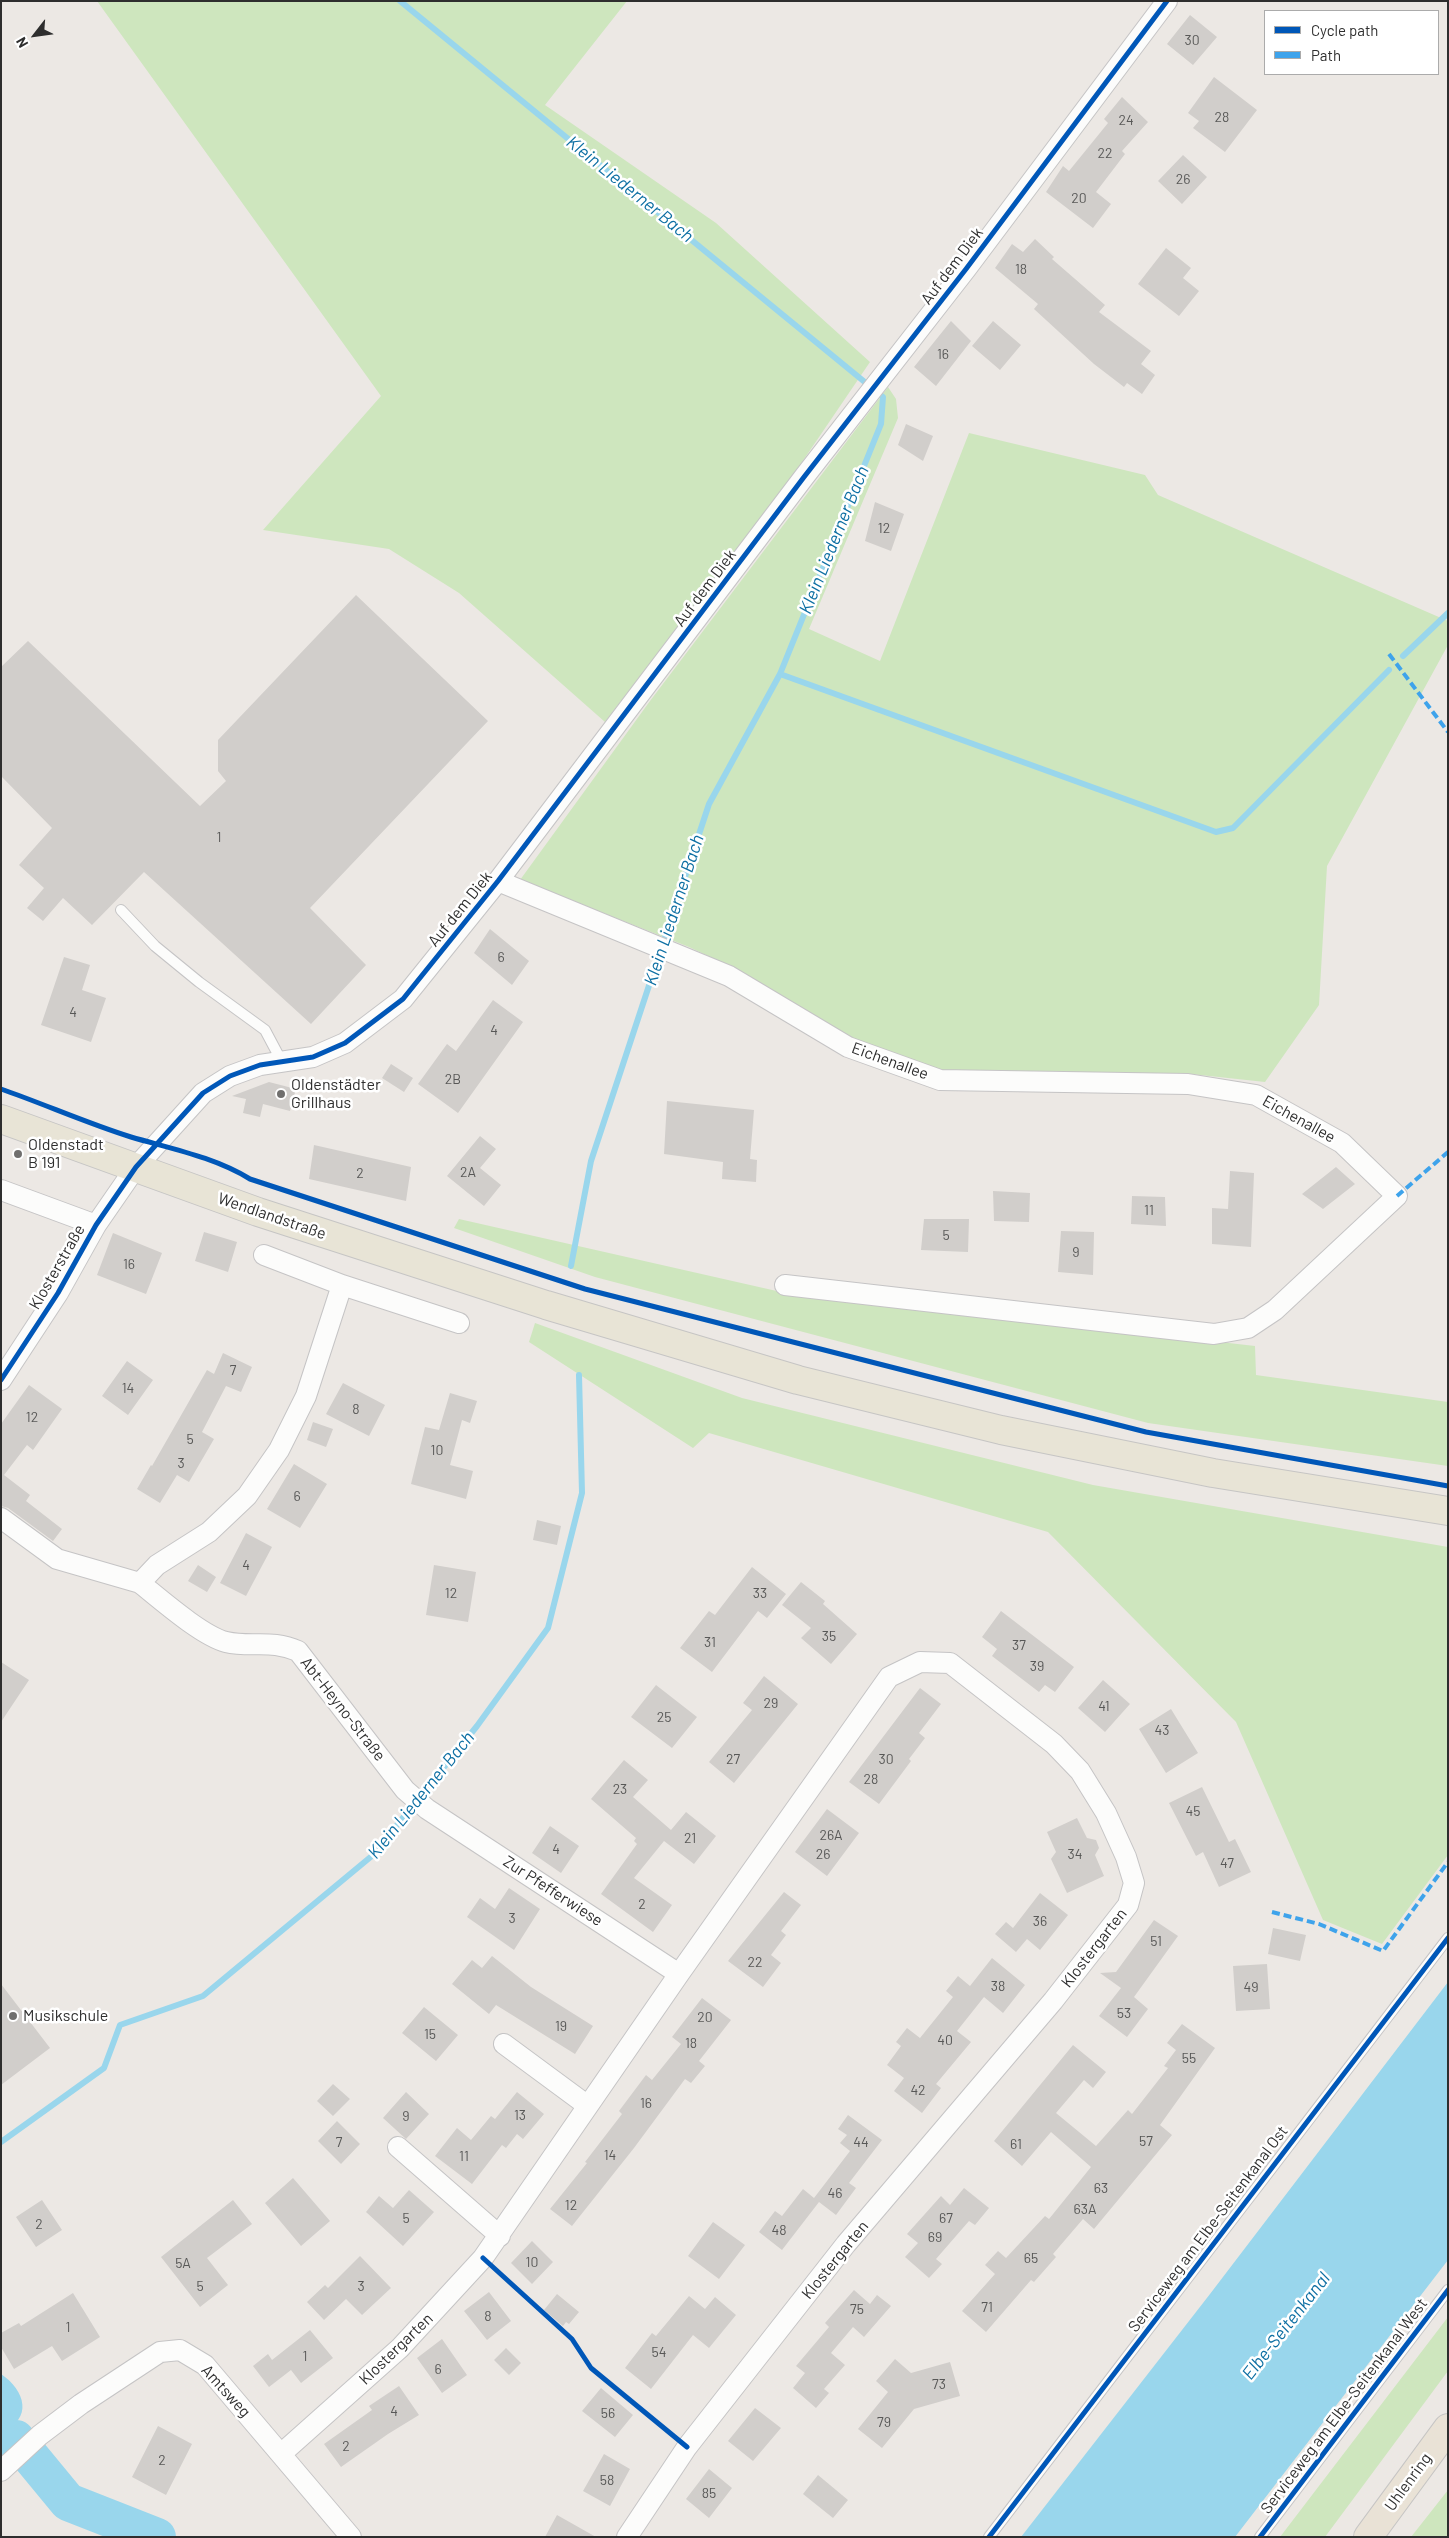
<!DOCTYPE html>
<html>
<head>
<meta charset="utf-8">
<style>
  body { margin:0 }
  #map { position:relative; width:1449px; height:2538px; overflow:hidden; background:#ece8e4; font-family:Barlow,sans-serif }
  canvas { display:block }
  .frame { position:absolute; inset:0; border:2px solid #2e2e2e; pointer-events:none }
  .legend { position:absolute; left:1264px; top:10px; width:175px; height:65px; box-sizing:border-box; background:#fff; border:1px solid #ababab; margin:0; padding:6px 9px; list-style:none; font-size:15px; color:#2e2e2e }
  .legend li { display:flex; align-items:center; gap:10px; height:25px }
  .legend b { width:25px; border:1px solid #ababab }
  .north { position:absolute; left:10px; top:10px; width:50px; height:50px; -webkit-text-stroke:4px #fff; paint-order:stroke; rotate:240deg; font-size:14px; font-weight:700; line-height:20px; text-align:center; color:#2e2e2e }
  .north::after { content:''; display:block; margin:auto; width:18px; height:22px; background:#2e2e2e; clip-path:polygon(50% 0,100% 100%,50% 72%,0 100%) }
</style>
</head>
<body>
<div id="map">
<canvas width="1449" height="2538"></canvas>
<div class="frame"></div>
<ul class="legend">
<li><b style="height:6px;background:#0057b8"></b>Cycle path</li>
<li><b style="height:6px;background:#3ea3eb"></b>Path</li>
</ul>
<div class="north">N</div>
</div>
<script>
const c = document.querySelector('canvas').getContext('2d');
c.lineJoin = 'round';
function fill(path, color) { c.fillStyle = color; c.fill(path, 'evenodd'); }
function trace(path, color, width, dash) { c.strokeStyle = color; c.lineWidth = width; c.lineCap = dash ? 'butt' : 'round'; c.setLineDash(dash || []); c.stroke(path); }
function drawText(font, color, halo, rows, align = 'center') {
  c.font = font + ' Barlow,sans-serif'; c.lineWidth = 5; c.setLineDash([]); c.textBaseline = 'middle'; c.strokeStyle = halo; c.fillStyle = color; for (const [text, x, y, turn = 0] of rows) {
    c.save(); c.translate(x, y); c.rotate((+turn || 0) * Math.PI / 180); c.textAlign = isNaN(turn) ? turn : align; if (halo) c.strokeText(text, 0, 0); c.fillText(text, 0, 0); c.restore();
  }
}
const green = new Path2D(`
  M97,1H627L545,105L716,223L870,362L781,493L605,722L459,593L389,549L263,530L381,396Z
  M888,387L896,399L898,418L809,629L880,661L969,433L1145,475L1158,495L1448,621V645L1327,866L1319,1005L1265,1082L1191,1074L941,1070L848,1037L729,966L689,947L520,880L650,701Z
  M459,1219L781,1292L1255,1346L1256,1375L1448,1402V1466L1148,1423L595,1277L454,1228Z
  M535,1323L742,1398L1093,1485L1448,1547V1855L1382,1944L1323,1920L1236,1722L1048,1532L709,1433L693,1448L529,1342Z
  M1448,2317V2371L1325,2537H1280Z
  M1448,2490V2537H1411Z`);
const water = new Path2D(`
  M1448,1982V2260L1235,2537H1021L1210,2294Z
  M1,2374C25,2390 34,2419 1,2432Z`);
const stream = new Path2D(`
  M400,1L883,397L881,424L780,674L709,804L591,1161L571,1266
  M1403,656L1448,613
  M780,674L1216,832L1233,828L1389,670
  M1,2142L104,2068L120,2025L203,1996L373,1855L477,1726L548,1628L582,1493L579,1375`);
const river = new Path2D(`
  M1,2448L16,2439L68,2502L157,2537`);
const building = new Path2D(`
  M1190,15L1217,37L1193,65L1167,44Z
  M1214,77L1257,110L1225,152L1193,128L1199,121L1188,113Z
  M1122,97L1148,122L1122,151L1125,154L1096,192L1111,204L1093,228L1046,192L1063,166L1069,171L1108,123L1104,119Z
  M1183,155L1207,177L1182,204L1158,181Z
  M1035,239L1054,257L1052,259L1105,305L1099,312L1151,351L1141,364L1155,375L1142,394L1127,383L1124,387L1094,364L1034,309L1038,304L995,268L1012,244L1023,252Z
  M1166,248L1191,268L1183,278L1199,291L1179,316L1138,284Z
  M951,321L971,341L936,386L914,367Z
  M993,321L1021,345L1000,370L972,346Z
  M906,424L933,436L923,461L898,445Z
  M875,502L904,514L891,551L865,541Z
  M356,595L488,721L310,908L366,965L311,1024L144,872L92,925L63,898L43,921L27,908L44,888L19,865L52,828L1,776V667L28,641L200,806L226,781L218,771V740Z
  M490,929L529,961L512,985L474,953Z
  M64,957L90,965L82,990L106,998L91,1042L41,1025Z
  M493,1000L523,1022L458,1113L418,1084L447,1044L456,1051Z
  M391,1064L413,1078L404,1092L382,1078Z
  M269,1082L296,1089L290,1111L263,1104L260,1117L243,1113L246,1099L232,1096Z
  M667,1101L754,1110L750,1159L757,1160L756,1182L722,1179L723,1162L664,1154Z
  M480,1136L496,1149L480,1168L501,1185L484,1206L447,1176Z
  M314,1145L411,1167L406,1201L309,1179Z
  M1336,1167L1355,1184L1323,1209L1302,1194Z
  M1230,1171L1254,1173L1251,1247L1212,1244V1208L1228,1209Z
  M993,1191L1030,1193L1029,1222L994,1221Z
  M1132,1196L1165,1197L1166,1226L1131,1224Z
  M924,1219H969L968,1252L921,1250Z
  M1061,1231L1094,1232L1093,1275L1058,1272Z
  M204,1232L237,1242L228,1272L195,1261Z
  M113,1233L162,1253L146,1294L97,1275Z
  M223,1353L252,1367L241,1392L226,1386L202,1432L214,1439L189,1482L177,1475L160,1503L137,1489L151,1465L152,1466L207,1370L214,1374Z
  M127,1361L153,1380L128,1415L102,1396Z
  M343,1383L385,1405L369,1436L326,1414Z
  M29,1385L62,1409L33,1450L27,1445L4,1475L30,1495L26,1501L62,1529L53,1541L8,1508L1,1506V1424Z
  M450,1393L477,1401L470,1423L462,1420L450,1465L473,1471L466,1499L411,1484L425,1427L439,1430Z
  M313,1422L333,1429L326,1447L307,1440Z
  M294,1464L327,1484L300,1528L267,1509Z
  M537,1520L561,1526L557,1545L533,1540Z
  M246,1533L272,1547L246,1596L220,1583Z
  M198,1565L216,1577L207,1592L188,1581Z
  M434,1565L476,1572L468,1622L426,1615Z
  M752,1567L786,1594L767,1618L758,1611L712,1672L680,1648L709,1611L715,1615Z
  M801,1582L825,1601L823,1604L857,1634L831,1664L801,1638L811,1628L782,1605Z
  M1001,1611L1074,1667L1055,1692L1045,1685L1039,1692L992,1656L997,1649L982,1637Z
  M1,1662L29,1680L1,1722Z
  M764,1676L798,1704L734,1783L709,1762L752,1710L743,1703Z
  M1103,1680L1130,1704L1105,1732L1078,1708Z
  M656,1685L697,1717L672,1748L631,1717Z
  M920,1688L941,1704L919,1733L925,1738L909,1759L911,1761L879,1804L849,1782Z
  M1171,1709L1198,1753L1166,1773L1139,1729Z
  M624,1760L648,1780L633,1797L671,1830L686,1812L716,1836L694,1864L664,1841L634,1878L672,1905L653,1932L601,1894L637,1844L634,1841L636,1838L591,1799Z
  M1202,1787L1229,1842L1235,1839L1251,1872L1219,1887L1203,1852L1196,1856L1169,1803Z
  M827,1809L859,1833L827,1876L795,1852Z
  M1077,1818L1087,1838L1096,1840L1099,1848L1095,1855L1104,1876L1067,1893L1051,1859L1056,1852L1047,1832Z
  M550,1826L579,1846L561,1873L532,1853Z
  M509,1888L540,1909L514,1950L467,1917L480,1898L495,1909Z
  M784,1892L801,1905L781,1931L786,1935L771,1955L781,1963L763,1987L728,1961Z
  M1040,1893L1068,1915L1040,1950L1027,1939L1016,1952L995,1934L1006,1922L1013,1928Z
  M1154,1920L1178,1936L1134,1997L1148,2009L1127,2037L1099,2016L1121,1988L1100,1973L1116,1972Z
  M1273,1928L1306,1935L1300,1961L1268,1954Z
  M492,1956L531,1987L593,2026L575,2054L496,2005L489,2014L452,1984L472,1960L482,1968Z
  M992,1958L1025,1985L1003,2013L984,1997L957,2031L971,2042L936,2084L941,2088L922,2113L894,2091L904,2078L887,2065L901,2046L896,2042L907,2028L920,2038L953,1997L946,1991L958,1976L970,1986Z
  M1267,1964L1270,2009L1236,2011L1233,1966Z
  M1,1984L50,2048L1,2085Z
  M702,1998L731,2020L699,2061L705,2066L691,2083L685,2079L634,2148L572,2226L550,2209L587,2163L585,2162L622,2114L619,2111L646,2075L652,2080L681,2044L672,2037Z
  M424,2007L458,2035L436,2061L402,2033Z
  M1182,2024L1215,2048L1160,2125L1172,2135L1094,2229L1083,2219L1053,2254L1056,2257L1034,2282L1031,2280L986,2332L962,2311L995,2274L985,2265L998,2251L1006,2258L1045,2216L1049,2219L1091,2167L1051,2132L1022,2166L994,2141L1073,2045L1106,2072L1093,2088L1084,2080L1056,2113L1096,2146L1128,2110L1132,2114L1168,2068L1164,2066L1176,2050L1167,2043Z
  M333,2084L350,2099L333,2116L317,2101Z
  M406,2092L429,2114L406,2139L383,2118Z
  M517,2092L544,2114L523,2139L517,2134L506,2148L502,2145L472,2184L435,2156L457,2128L471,2140L491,2116L495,2119Z
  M848,2115L882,2140L849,2183L856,2188L836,2215L819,2202L782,2250L759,2232L775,2211L782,2216L803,2189L814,2198L850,2151L840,2143L847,2135L838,2129Z
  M337,2121L360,2144L341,2164L318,2141Z
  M293,2178L330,2221L301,2246L265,2203Z
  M964,2188L989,2208L975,2225L969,2221L936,2259L942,2264L929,2278L905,2257L918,2243L907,2234L941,2196L950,2205Z
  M409,2190L434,2212L403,2246L366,2212L379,2196L393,2208Z
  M42,2200L62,2230L36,2247L16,2217Z
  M233,2200L252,2224L207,2258L228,2285L200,2307L161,2257Z
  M713,2222L745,2245L719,2279L688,2256Z
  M532,2241L553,2262L532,2284L511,2263Z
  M360,2256L391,2288L362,2315L346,2299L324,2320L307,2302L325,2285L328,2288Z
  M854,2290L870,2304L877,2295L891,2306L864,2337L853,2327L831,2353L845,2365L824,2389L829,2393L816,2408L793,2388L805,2373L796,2366L829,2327L825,2323Z
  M489,2292L511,2321L487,2340L464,2311Z
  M73,2293L100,2337L62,2361L52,2346L14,2369L1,2347V2333L19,2323L21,2326Z
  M557,2294L579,2312L569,2324L566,2322L563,2326L544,2310Z
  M689,2296L705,2309L715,2297L736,2315L709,2348L693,2335L651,2389L625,2368L652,2333L656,2336Z
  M310,2330L333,2358L301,2383L291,2370L269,2387L253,2366L268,2354L272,2360Z
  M442,2339L467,2375L442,2393L417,2358Z
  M506,2348L521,2363L509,2375L494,2360Z
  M895,2359L911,2373L950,2362L960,2396L914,2409L882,2448L858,2429L888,2392L876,2381Z
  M399,2386L419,2415L388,2434L341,2467L324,2444L372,2410L369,2406Z
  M601,2388L633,2415L615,2437L582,2411Z
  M755,2408L781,2428L753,2461L728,2441Z
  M158,2426L192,2444L166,2495L132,2477Z
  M604,2454L630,2469L610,2506L583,2491Z
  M709,2469L732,2488L709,2518L686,2499Z
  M818,2475L848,2500L833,2518L803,2494Z
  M557,2515L596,2537H545Z`);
const service = new Path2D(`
  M121,910L155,946L199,982L265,1030L282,1062
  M989,2537L1448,1938
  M1260,2537L1448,2290`);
const minor = new Path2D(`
  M498,881L729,976L848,1047L940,1080L1188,1084L1256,1095L1342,1143L1397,1196L1275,1310L1248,1328L1214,1334L785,1285
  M1,1190L96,1225
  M264,1255L342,1285
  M1,1380L58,1293L96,1225L136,1167L203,1093L230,1076L260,1065L313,1057L345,1043L403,999L498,881L804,477L966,269L1167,1
  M1,1518L57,1559L140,1583L157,1565L209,1532L247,1496L279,1450L306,1396L342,1285L459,1323
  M140,1583C160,1599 202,1636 226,1642C252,1648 271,1639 298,1651L405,1790L427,1809L679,1974
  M504,2044L588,2106
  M398,2147L500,2236
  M281,2454L400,2348L483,2258L679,1974L889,1677L920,1662L950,1663L1054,1744L1080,1771L1106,1813L1126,1857L1134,1883L1128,1905L1053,2001L846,2244L687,2447L627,2537
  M1,2471L40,2435L81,2404L160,2352L180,2350L205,2365L351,2537`);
const primary = new Path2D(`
  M1,1119L258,1212L546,1305L798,1380L1001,1430L1213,1473L1448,1511`);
const trunk = new Path2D(`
  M1368,2537L1448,2428`);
const quiet = new Path2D(`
  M1389,654L1448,732
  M1397,1196L1448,1152
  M1272,1912L1319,1924L1383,1951L1448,1862`);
const cycleway = new Path2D(`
  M1,1089C44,1104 89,1124 131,1137C172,1149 214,1157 250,1179L585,1289L1146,1432L1448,1486
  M1,1380L58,1293L96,1225L136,1167L203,1093L230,1076L260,1065L313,1057L345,1043L403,999L498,881L804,477L966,269L1167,1
  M483,2258L572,2339L591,2368L687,2447
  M989,2537L1448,1938
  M1260,2537L1448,2290`);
const markers = [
  [281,1094,5,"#706f6e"],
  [18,1154,5,"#706f6e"],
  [13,2016,5,"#706f6e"]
];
const numberNames = [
  ["30",1192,40],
  ["28",1222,117],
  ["24",1126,120],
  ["22",1105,153],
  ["26",1183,179],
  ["20",1079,198],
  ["18",1021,269],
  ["16",943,354],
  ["12",884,528],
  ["1",219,837],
  ["6",501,957],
  ["4",73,1012],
  ["4",494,1030],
  ["2B",453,1079],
  ["2A",468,1172],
  ["2",360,1173],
  ["11",1149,1210],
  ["5",946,1235],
  ["9",1076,1252],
  ["16",129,1264],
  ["7",233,1370],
  ["14",128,1388],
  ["8",356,1409],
  ["12",32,1417],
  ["5",190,1439],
  ["10",437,1450],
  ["3",181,1463],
  ["6",297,1496],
  ["4",246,1565],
  ["12",451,1593],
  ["33",760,1593],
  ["35",829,1636],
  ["31",710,1642],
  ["37",1019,1645],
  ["39",1037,1666],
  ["29",771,1703],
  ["41",1104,1706],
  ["25",664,1717],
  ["43",1162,1730],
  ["27",733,1759],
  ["30",886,1759],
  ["28",871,1779],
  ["23",620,1789],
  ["45",1193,1811],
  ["26A",831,1835],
  ["21",690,1838],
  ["4",556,1849],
  ["26",823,1854],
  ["34",1075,1854],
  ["47",1227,1863],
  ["2",642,1904],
  ["3",512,1918],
  ["36",1040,1921],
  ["51",1156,1941],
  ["22",755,1962],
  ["38",998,1986],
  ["49",1251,1987],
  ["53",1124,2013],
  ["20",705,2017],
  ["19",561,2026],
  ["15",430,2034],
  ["40",945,2040],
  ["18",691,2043],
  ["55",1189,2058],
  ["42",918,2090],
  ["16",646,2103],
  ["13",520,2115],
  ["9",406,2116],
  ["57",1146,2141],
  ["7",339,2142],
  ["44",861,2142],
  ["61",1016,2144],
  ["14",610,2155],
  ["11",464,2156],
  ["63",1101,2188],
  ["46",835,2193],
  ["12",571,2205],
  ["63A",1085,2209],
  ["5",406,2218],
  ["67",946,2218],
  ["2",39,2224],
  ["48",779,2230],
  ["69",935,2237],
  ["65",1031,2258],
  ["10",532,2262],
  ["5A",183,2263],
  ["5",200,2286],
  ["3",361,2286],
  ["71",987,2307],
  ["75",857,2309],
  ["8",488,2316],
  ["1",68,2327],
  ["54",659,2352],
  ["1",305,2356],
  ["6",438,2369],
  ["73",939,2384],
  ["4",394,2411],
  ["56",608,2413],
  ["79",884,2422],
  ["2",346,2446],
  ["2",162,2460],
  ["58",607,2480],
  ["85",709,2493]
];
const streetNames = [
  ["Auf dem Diek",952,266,-53],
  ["Auf dem Diek",705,588,-53],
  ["Auf dem Diek",460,909,-51],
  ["Eichenallee",890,1061,20],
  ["Eichenallee",1299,1119,29],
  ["Wendlandstraße",272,1216,19],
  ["Klosterstraße",57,1267,-60],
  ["Abt-Heyno-Straße",343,1709,52],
  ["Zur Pfefferwiese",553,1891,33],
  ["Klostergarten",1094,1948,-52],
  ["Serviceweg am Elbe-Seitenkanal Ost",1208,2229,-53],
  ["Klostergarten",835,2260,-51],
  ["Klostergarten",396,2349,-44],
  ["Amtsweg",226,2391,48],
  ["Serviceweg am Elbe-Seitenkanal West",1344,2406,-53],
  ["Uhlenring",1408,2482,-54]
];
const poiNames = [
  ["Oldenstädter",291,1085],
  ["Grillhaus",291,1103],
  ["Oldenstadt",28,1145],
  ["B 191",28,1163],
  ["Musikschule",23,2016]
];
const waterNames = [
  ["Klein Liederner Bach",630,189,39],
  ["Klein Liederner Bach",834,540,-68],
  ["Klein Liederner Bach",674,910,-72],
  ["Klein Liederner Bach",421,1795,-51],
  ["Elbe-Seitenkanal",1286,2326,-52]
];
fill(green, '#cee6be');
fill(water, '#99d6ec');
trace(stream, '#99d6ec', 6);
trace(river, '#99d6ec', 38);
fill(building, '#d1cecb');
trace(service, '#c5c4c5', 12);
trace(minor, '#c5c4c5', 22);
trace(primary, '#c6c5c4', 30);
trace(trunk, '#c6c5c4', 30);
trace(service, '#fcfcfb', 10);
trace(minor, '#fcfcfb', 20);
trace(primary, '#e8e4d6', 28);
trace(trunk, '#e9e2d6', 28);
trace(quiet, '#3ea3eb', 4, [8, 4]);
trace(cycleway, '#0057b8', 5);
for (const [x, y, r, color] of markers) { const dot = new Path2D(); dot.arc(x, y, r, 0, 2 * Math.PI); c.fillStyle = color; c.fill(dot); trace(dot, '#fff', 2); }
drawText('14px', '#585857', null, numberNames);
drawText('16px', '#2e2e2e', '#fff', streetNames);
drawText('16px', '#2e2e2e', '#fff', poiNames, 'left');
drawText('italic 18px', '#0d6fa3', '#fff', waterNames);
</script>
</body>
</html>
